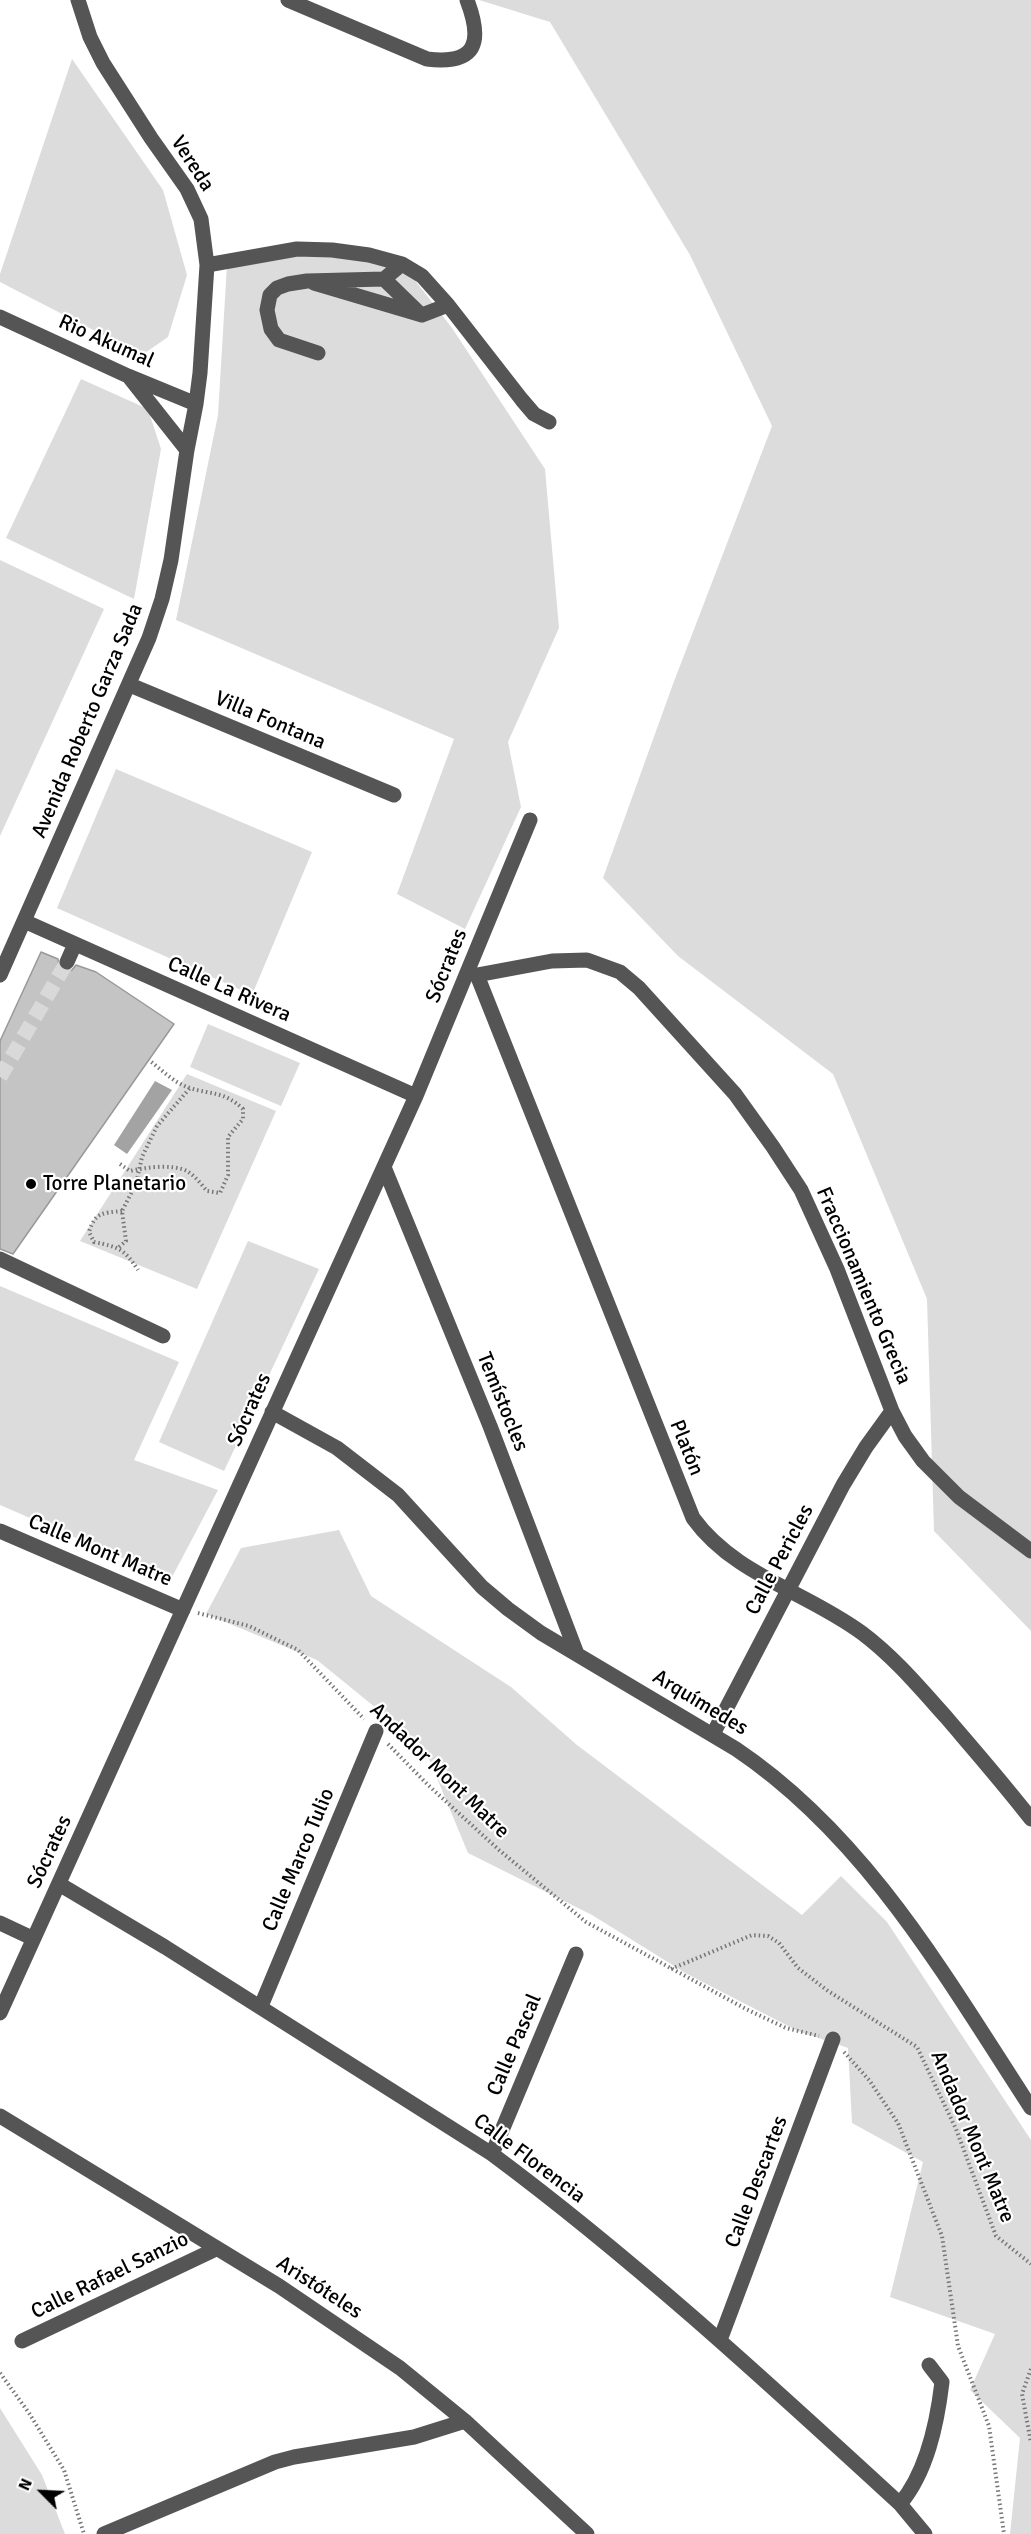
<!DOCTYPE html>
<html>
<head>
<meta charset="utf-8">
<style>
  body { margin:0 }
  #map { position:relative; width:1031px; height:2534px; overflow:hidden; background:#fff; font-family:Signika,sans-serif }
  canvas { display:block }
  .north { position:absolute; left:12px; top:2462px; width:60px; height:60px; -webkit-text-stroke:4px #fff; paint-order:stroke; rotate:294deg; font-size:16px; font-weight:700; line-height:24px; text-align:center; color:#000 }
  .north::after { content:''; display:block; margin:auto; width:21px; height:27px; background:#000; clip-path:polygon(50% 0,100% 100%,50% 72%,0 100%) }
</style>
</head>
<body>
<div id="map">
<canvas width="1031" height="2534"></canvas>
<div class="north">N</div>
</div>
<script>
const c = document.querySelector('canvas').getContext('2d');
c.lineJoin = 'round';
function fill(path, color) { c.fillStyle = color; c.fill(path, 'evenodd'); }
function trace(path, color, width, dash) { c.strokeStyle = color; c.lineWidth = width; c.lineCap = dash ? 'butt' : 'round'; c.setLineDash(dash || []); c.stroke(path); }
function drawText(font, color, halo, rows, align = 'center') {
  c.font = font + ' Signika,sans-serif'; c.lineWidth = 4.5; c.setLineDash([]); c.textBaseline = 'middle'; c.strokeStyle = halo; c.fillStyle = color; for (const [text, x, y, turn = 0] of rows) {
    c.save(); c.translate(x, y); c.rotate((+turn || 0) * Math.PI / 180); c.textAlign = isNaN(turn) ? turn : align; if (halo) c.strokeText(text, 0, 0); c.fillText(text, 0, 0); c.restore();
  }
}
const green = new Path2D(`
  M479,0H1031V1631L934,1531L927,1299L833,1074L678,956L603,878L673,684L772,426L690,255L550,22Z
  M72,59L163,190L187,275L168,337L142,355L0,282V274Z
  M314,247L407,270L452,328L545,469L559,628L508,742L521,807L465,929L397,894L454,739L176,620L218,415L227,265Z
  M81,379L148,409L161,449L134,599L6,538Z
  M0,560L104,609L0,836Z
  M116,769L312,852L252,995L57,908Z
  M208,1024L300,1063L281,1106L190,1067Z
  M187,1074L276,1111L197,1289L80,1241Z
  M248,1241L319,1269L224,1471L159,1442Z
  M0,1286L179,1362L134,1460L218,1490L171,1579L0,1505Z
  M339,1530L371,1596L511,1687L577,1745L802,1915L841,1876L887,1922L1031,2140V2534H1010L1020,2438L970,2390L995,2334L890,2297L923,2162L852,2123L848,2048L798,2031L687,1974L592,1915L468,1853L424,1747L317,1660L206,1614L241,1548Z
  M0,2408L42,2475L65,2534H0Z`);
const water = new Path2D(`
  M155,1081L172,1090L127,1154L114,1145Z`);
const building = new Path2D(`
  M41,952L58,959L59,967L64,971L72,970L76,965L96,972L174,1024L13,1254L0,1249V1041Z`);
const minorTunnel = new Path2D(`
  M0,1077L67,962`);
const path = new Path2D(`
  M120,1164L130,1171C146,1167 173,1164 187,1171C195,1176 201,1184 207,1191L220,1193L228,1175V1137L243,1119V1109C224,1091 212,1095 190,1088C174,1083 162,1070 149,1060
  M122,1211C103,1213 95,1212 89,1232L94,1242C119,1247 124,1249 138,1270
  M119,1247L126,1241L122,1211L136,1184L142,1157L157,1126L190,1088
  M198,1613L249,1626L298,1650L364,1719
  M388,1744L428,1785L499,1850L586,1922L746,2009L786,2028L819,2036
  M671,1969L752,1935L768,1936L779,1943L798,1968L828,1991L917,2047L956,2129L996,2236L1031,2264
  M844,2052L869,2080L898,2123L942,2236L958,2346L989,2426L1004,2534
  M1031,2369L1022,2394L1031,2443
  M0,2373L29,2413L64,2470L84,2534`);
const minor = new Path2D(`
  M288,0L427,59C477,65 483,42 467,0
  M207,265L297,249L332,250L369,255L402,264L422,276L448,305L522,400L534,414L549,422
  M384,279L419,313
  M314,283L422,315L448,305
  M0,317L128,376L196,404
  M318,353L279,340L271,329L267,310L270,295L277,288L288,284L307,281L384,279L402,264
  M130,378L187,450
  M130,685L394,795
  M24,921L416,1096
  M67,962L75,944
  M468,972L477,975L693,1518C734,1575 807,1592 862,1633C894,1657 919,1687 946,1717C975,1751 1004,1784 1031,1819
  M0,975L149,638L162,599L171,560L187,450L196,404L200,373L207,265L201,219L187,189L151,138L103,63L90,37L78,0
  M477,975L552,961L587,960L620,972L639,988L735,1094L773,1147L801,1190L837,1269L892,1411L905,1436L923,1461L959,1497L1031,1551
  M384,1167L490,1426L577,1654
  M0,1259L163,1336
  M272,1412L337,1448L398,1495L482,1587L508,1609L541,1633L736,1749C867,1837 947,1979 1031,2108
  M0,1531L183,1610
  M713,1734L843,1485L866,1447L892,1411
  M59,1884L165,1947L492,2154C636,2261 768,2383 900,2504L925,2534
  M0,1923L32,1938
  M261,2006L376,1731
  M0,2013L416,1096L530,820
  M0,2116L279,2286L400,2368L465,2421L587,2534
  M492,2154L576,1954
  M720,2340L833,2039
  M22,2341L216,2249
  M900,2504C927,2472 937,2424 942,2382L929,2365
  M104,2534L275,2462L294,2457L414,2437L465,2421`);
const markers = [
  [31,1184,6,"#000"]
];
const streetNames = [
  ["Vereda",192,164,57],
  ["Rio Akumal",106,342,24],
  ["Avenida Roberto Garza Sada",88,721,-67],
  ["Villa Fontana",270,721,23],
  ["Sócrates",447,966,-68],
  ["Calle La Rivera",229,990,24],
  ["Fraccionamiento Grecia",863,1286,67],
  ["Temístocles",502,1402,68],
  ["Sócrates",250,1410,-66],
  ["Platón",686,1448,68],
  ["Calle Mont Matre",100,1551,23],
  ["Calle Pericles",780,1560,-62],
  ["Arquímedes",700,1703,31],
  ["Andador Mont Matre",439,1771,44],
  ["Sócrates",50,1852,-65],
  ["Calle Marco Tulio",299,1860,-67],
  ["Calle Pascal",515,2045,-67],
  ["Andador Mont Matre",972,2137,67],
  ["Calle Florencia",529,2159,37],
  ["Calle Descartes",757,2182,-69],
  ["Calle Rafael Sanzio",110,2276,-26],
  ["Aristóteles",319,2288,33]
];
const poiNames = [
  ["Torre Planetario",43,1184]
];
fill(green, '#dcdcdc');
fill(water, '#a3a3a3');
fill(building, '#c4c4c4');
trace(building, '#999', 1.5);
trace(minorTunnel, '#d9d9d9', 15, [15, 8]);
trace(path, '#777', 4, [1.5, 3]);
trace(minor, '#555', 15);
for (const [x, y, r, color] of markers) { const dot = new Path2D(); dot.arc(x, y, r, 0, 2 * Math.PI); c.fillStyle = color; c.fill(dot); trace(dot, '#fff', 2); }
drawText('21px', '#000', '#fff', streetNames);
drawText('21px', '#000', '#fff', poiNames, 'left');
</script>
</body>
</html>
